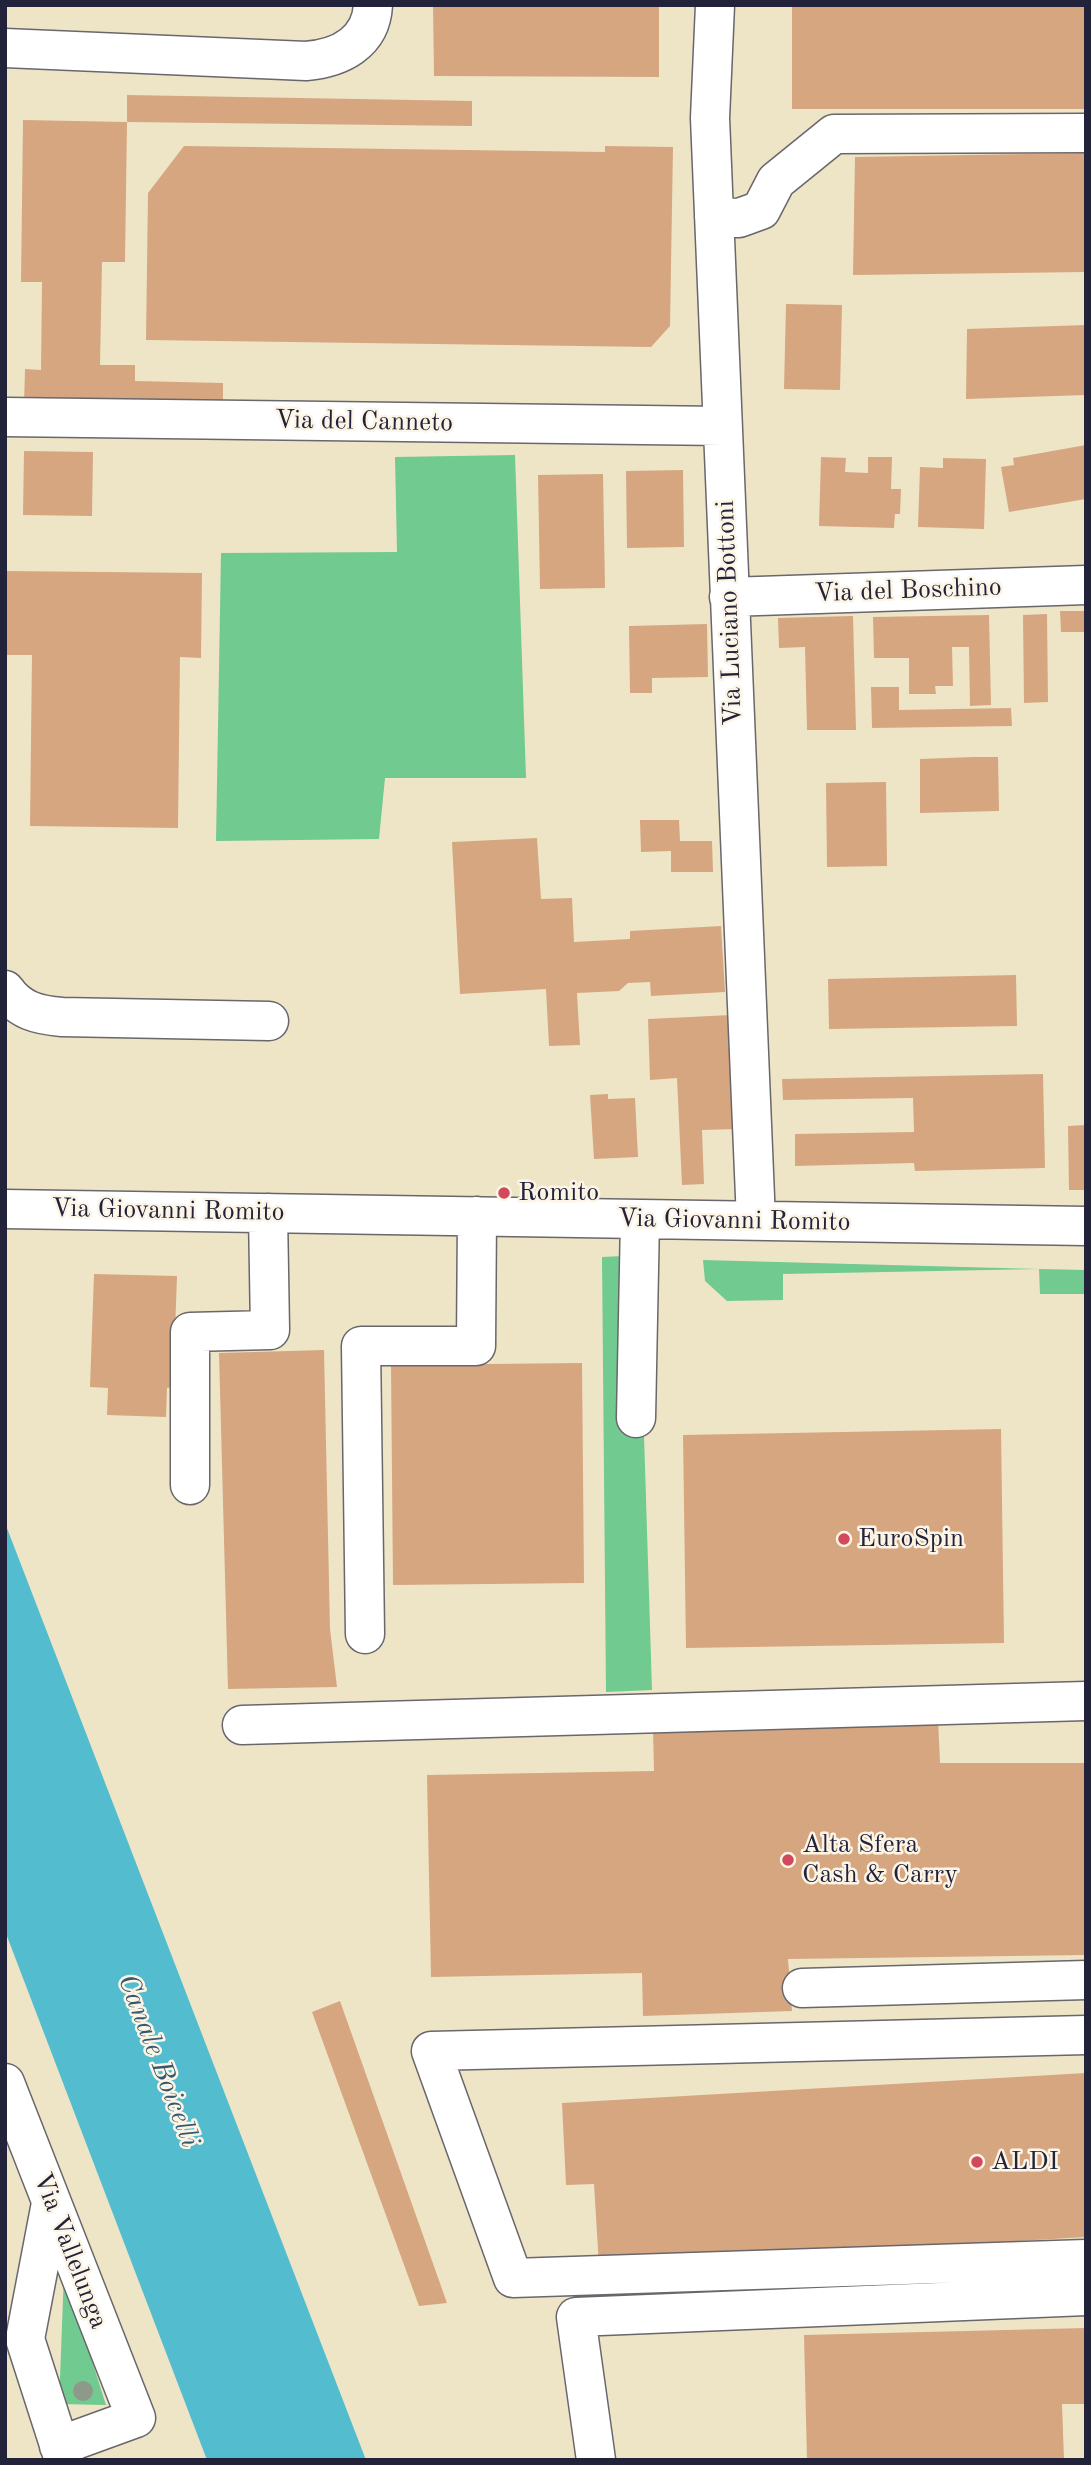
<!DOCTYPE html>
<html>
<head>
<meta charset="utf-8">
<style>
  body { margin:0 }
  #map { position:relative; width:1091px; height:2465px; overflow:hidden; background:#eee5c6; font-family:"Old Standard TT",serif }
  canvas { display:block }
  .frame { position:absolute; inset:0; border:7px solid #22223b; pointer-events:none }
</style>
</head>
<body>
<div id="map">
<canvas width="1091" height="2465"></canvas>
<div class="frame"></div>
</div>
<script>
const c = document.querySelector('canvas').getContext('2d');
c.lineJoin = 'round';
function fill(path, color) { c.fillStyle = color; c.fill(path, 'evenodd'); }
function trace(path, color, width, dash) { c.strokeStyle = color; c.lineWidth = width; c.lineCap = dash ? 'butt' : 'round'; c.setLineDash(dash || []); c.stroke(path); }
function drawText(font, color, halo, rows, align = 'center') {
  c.font = font + ' "Old Standard TT",serif'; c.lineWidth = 5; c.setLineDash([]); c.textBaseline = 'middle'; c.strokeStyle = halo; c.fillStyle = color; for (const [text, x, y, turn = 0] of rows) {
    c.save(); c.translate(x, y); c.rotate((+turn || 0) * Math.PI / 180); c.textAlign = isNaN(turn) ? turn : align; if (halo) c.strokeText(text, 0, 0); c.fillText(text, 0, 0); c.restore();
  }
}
const green = new Path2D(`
  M515,455L526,778H385L379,839L216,841L221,553L397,552L395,457Z
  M623,1256L626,1435H644L652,1690L606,1692L602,1257Z
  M703,1260L1039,1269L1086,1270V1294H1040L1039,1269L783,1274V1300L727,1301L705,1281Z
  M64,2272L106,2405L59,2404Z`);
const water = new Path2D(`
  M5,1523L366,2460H207L5,1931Z`);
const building = new Path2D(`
  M433,5H659V77L434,76Z
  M792,5H1086V109H792Z
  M127,95L472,101V126L127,122Z
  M23,120L127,122L125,262H102L100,365H135V381L223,383V408L24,405L25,369L41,370L42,282H21Z
  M184,146L605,152V146L673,147L670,326L651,347L146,340L148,193Z
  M1086,153V272L853,275L855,157Z
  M786,304L842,305L840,390L784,389Z
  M1086,325V395L966,399L967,329Z
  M1086,445V499L1009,512L1001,467L1014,465L1013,458Z
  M24,451L93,452L92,516L23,515Z
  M821,457L846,458L845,472L868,473V457H892L891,489H901L900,514H895L894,528L819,526Z
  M943,458L986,459L984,529L918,527L920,467L943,468Z
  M683,470L684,547L627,548L626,471Z
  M603,474L605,588L540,589L538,475Z
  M5,571L202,573L201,658L180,657L178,828L30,826L32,655H5Z
  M1060,611H1086V632H1061Z
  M1047,614L1048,702L1024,703L1023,615Z
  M989,615L991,705L970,706L969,647H952L953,686H935L936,694H909V658H874L873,617Z
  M853,616L856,730H807L805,647L779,648L778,618Z
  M707,624L708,677L652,678V693H630L629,626Z
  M871,687H899V710L1011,708L1012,726L872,728Z
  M973,757H998L999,811L920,813V759Z
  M886,782L887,866L827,867L826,783Z
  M640,820H679L680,841H712L713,872H671V851L641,852Z
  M537,838L541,899L572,898L574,942L630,939V931L721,926L725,992L651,996L650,982L628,983L619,991L577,993L580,1045L549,1046L546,989L460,994L452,842Z
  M1016,975L1017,1026L829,1029L828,979Z
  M731,1015L736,1129L702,1130L704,1184L682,1185L677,1078L650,1080L648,1019Z
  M1043,1074L1045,1168L915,1171L914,1163L795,1166V1134L914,1132L913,1098L783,1100L782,1079Z
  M608,1094V1099L635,1098L638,1157L594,1159L590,1095Z
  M1086,1125V1190H1069L1068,1126Z
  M94,1274L177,1276L173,1387L167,1388L166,1417L107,1415L108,1388L90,1387Z
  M324,1350L330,1629L337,1687L228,1689L219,1353Z
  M582,1363L584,1583L393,1585L391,1365Z
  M1001,1429L1004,1643L686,1648L683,1435Z
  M938,1719L940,1763H1086V1955L788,1959L792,2011L643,2016L642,1973L431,1977L427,1775L654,1771L653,1728Z
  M340,2001L447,2303L419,2306L312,2012Z
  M1086,2073V2237L599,2266L594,2184L566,2185L562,2103Z
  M1086,2328V2404H1062L1064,2460H807L804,2335Z`);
const minor = new Path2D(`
  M715,5L710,118L756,1221
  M5,48L306,61C340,58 371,43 373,5
  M714,217L739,218L761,210L776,181L834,134L1086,133
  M5,417L722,426
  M729,597L1086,585
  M5,990C20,1011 38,1015 62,1017L269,1021
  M5,1209L1086,1226
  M636,1418L640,1219
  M190,1485V1332L270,1330L268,1213
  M365,1634L361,1346H476L477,1216
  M242,1725L1086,1701
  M802,1988L1086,1980
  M1086,2035L431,2051L513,2278L1086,2259
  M5,2083L136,2418L59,2446
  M51,2203L25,2339L64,2460
  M596,2460L576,2317L1086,2296`);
const trees = [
  [83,2391]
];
const markers = [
  [504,1193,7,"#d1495b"],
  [844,1539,7,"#d1495b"],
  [788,1860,7,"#d1495b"],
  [977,2162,7,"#d1495b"]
];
const streetNames = [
  ["Via del Canneto",364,422,1],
  ["Via del Boschino",908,591,-2],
  ["Via Luciano Bottoni",730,613,-92],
  ["Via Giovanni Romito",168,1211,1],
  ["Via Giovanni Romito",734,1221,1],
  ["Via Vallelunga",70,2251,69]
];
const poiNames = [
  ["Romito",518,1193],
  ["EuroSpin",858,1539],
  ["Alta Sfera",802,1845],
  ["Cash & Carry",802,1875],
  ["ALDI",991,2162]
];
const waterNames = [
  ["Canale Boicelli",158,2061,69]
];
fill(green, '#71ca90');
fill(water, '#53bdcf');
fill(building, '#d6a681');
trace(minor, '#69666c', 41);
trace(minor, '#fff', 38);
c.fillStyle = '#8d9a8a';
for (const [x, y] of trees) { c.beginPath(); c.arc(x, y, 10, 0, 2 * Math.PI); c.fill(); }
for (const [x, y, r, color] of markers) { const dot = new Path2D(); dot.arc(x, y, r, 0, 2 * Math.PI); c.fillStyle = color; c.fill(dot); trace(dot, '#fcf5e5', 2.5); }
drawText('26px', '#22223b', '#fcf5e5', streetNames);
drawText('26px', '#22223b', '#fcf5e5', poiNames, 'left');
drawText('italic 28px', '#33586f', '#fcf5e5', waterNames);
</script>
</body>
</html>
